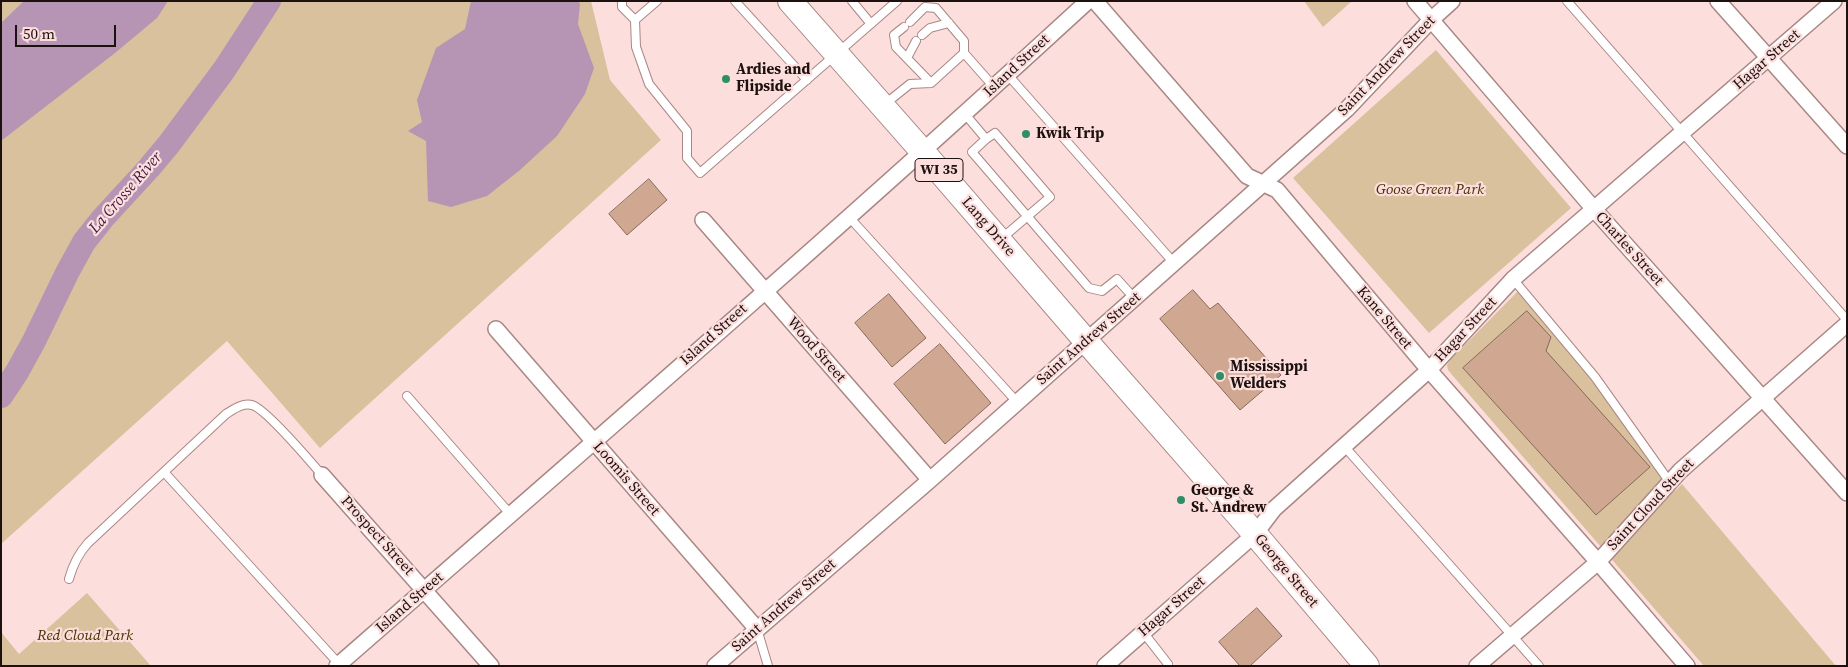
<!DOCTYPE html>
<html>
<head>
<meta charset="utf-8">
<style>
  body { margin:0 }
  #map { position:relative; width:1848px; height:667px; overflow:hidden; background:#fcdedc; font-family:"Source Serif 4",serif }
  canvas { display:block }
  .frame { position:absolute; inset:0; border:2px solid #1d1110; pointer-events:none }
  .scale { position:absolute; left:15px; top:25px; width:101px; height:22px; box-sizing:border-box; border:2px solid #1d1110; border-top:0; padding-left:6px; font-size:15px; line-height:18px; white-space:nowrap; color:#1d1110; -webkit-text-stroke:4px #fcdedc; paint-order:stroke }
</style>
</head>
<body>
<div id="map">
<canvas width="1848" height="667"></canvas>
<div class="frame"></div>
<div class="scale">50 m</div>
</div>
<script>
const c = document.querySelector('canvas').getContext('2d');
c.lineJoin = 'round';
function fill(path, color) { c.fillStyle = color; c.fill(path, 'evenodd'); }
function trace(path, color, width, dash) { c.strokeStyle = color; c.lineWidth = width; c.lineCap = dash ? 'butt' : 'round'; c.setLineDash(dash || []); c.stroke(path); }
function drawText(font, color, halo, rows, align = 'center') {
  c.font = font + ' "Source Serif 4",serif'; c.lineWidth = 4.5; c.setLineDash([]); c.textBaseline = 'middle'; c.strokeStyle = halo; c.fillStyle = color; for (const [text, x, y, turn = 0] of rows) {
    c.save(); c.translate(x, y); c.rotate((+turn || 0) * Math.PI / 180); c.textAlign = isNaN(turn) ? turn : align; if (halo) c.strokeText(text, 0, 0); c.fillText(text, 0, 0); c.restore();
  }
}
const green = new Path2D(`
  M1,1H591L610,80L661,140L320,448L227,341L1,544Z
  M1304,1H1352L1323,27Z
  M1436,50L1571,208L1429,333L1293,178Z
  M1518,291L1590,374L1659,472L1675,491L1682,484L1836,666H1704L1453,376L1448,370L1447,365L1451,359Z
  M87,593L151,666H1V632L19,654Z`);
const water = new Path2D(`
  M24,1H168L157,18L115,53L1,141V23Z
  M471,1H578L580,4L578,24L594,68L585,94L557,136L520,170L487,196L451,207L428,201L426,141L408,131L422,122L417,100L436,48L465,29Z`);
const river = new Path2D(`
  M1,396L17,372L34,341L68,271L84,242L103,218L149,168L169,144L224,70L269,1`);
const building = new Path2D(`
  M649,179L667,200L627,235L609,214Z
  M1193,290L1210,309L1218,303L1281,375L1240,410L1160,319Z
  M889,294L926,338L892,367L855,323Z
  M1527,311L1551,337L1546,351L1650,467L1596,515L1463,368Z
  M940,344L991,403L945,444L894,384Z
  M1257,608L1282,636L1250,666H1240L1219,642Z`);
const lane = new Path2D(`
  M622,1V7L635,20
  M657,1L635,20L636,47L649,84L687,131V158L700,173L897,1
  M735,1L807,80
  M852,1L871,24
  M1567,1L1847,320
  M910,22L925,7L936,8L964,41V53
  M904,27L894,35L896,47L931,83
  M922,35L930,28L949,23
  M907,58L916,41
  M1008,75L1174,263
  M885,104L910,84L931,83L964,53L994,87
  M965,114L986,139L972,152L1089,288L1102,291L1117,279L1135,299
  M986,139L995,133L1050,197L1001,239
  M849,217L1017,402
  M1513,279L1595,377L1669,481
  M407,396L511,515
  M1344,446L1539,666
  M164,472L339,664
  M69,579C73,564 78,554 88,543L226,414C234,409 242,403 252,405C266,409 310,461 322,475
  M757,629L768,666
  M1143,632L1168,664`);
const street = new Path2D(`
  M1095,1L1247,176L1277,190L1429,370L1598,562L1687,666
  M1415,1L1593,208L1847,493
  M1718,1L1847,146
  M703,220L930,480
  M496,329L757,629
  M322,475L491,666
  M337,666C589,446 842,227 1088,1
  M715,666L930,480L1347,109L1431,20L1452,1
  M1105,666L1255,534L1274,509L1429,370L1513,279L1834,1
  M1477,666L1598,562L1680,471L1847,324`);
const primary = new Path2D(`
  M790,1L923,152L1086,341L1255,534L1367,666`);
const markers = [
  [726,79,5,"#2e8e67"],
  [1026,134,5,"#2e8e67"],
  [1220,376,5,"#2e8e67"],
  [1181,500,5,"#2e8e67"]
];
const shields = [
  [939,170,48]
];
const shieldNames = [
  ["WI 35",939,170]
];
const streetNames = [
  ["Hagar Street",1767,60,-41],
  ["Island Street",1017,66,-43],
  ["Saint Andrew Street",1387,66,-46],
  ["Lang Drive",988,227,49],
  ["Charles Street",1629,249,48],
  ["Kane Street",1384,318,50],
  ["Hagar Street",1466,330,-47],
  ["Island Street",714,335,-42],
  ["Saint Andrew Street",1089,339,-41],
  ["Wood Street",816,350,49],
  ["Loomis Street",626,479,49],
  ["Saint Cloud Street",1651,505,-47],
  ["Prospect Street",377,536,48],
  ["George Street",1286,571,50],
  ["Island Street",410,603,-41],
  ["Saint Andrew Street",784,606,-41],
  ["Hagar Street",1172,607,-41]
];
const poiNames = [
  ["Ardies and",736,70],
  ["Flipside",736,87],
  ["Kwik Trip",1036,134],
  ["Mississippi",1230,367],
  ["Welders",1230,384],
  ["George &",1191,491],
  ["St. Andrew",1191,508]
];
const parkNames = [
  ["Goose Green Park",1430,190],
  ["Red Cloud Park",85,636]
];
const waterNames = [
  ["La Crosse River",126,193,-49]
];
fill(green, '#d9c19d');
fill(water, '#b594b4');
trace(river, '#b594b4', 24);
fill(building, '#d0a790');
trace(building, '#846959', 1);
trace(lane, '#a98785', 10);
trace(street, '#a98785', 18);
trace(primary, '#a98785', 26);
trace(lane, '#fff', 8);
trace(street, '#fff', 15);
trace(primary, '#fff', 24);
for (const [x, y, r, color] of markers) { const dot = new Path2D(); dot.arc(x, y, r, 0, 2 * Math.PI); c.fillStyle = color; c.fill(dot); trace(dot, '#fcdedc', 2); }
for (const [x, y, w] of shields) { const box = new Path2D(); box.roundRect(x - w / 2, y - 11.5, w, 23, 4); c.fillStyle = '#fcdedc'; c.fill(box); trace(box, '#1d1110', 1); }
drawText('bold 14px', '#1d1110', null, shieldNames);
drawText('15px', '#1d1110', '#fcdedc', streetNames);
drawText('bold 15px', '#1d1110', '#fcdedc', poiNames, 'left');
drawText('italic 15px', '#4a3100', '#fcdedc', parkNames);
drawText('italic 16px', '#421842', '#fcdedc', waterNames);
</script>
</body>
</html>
